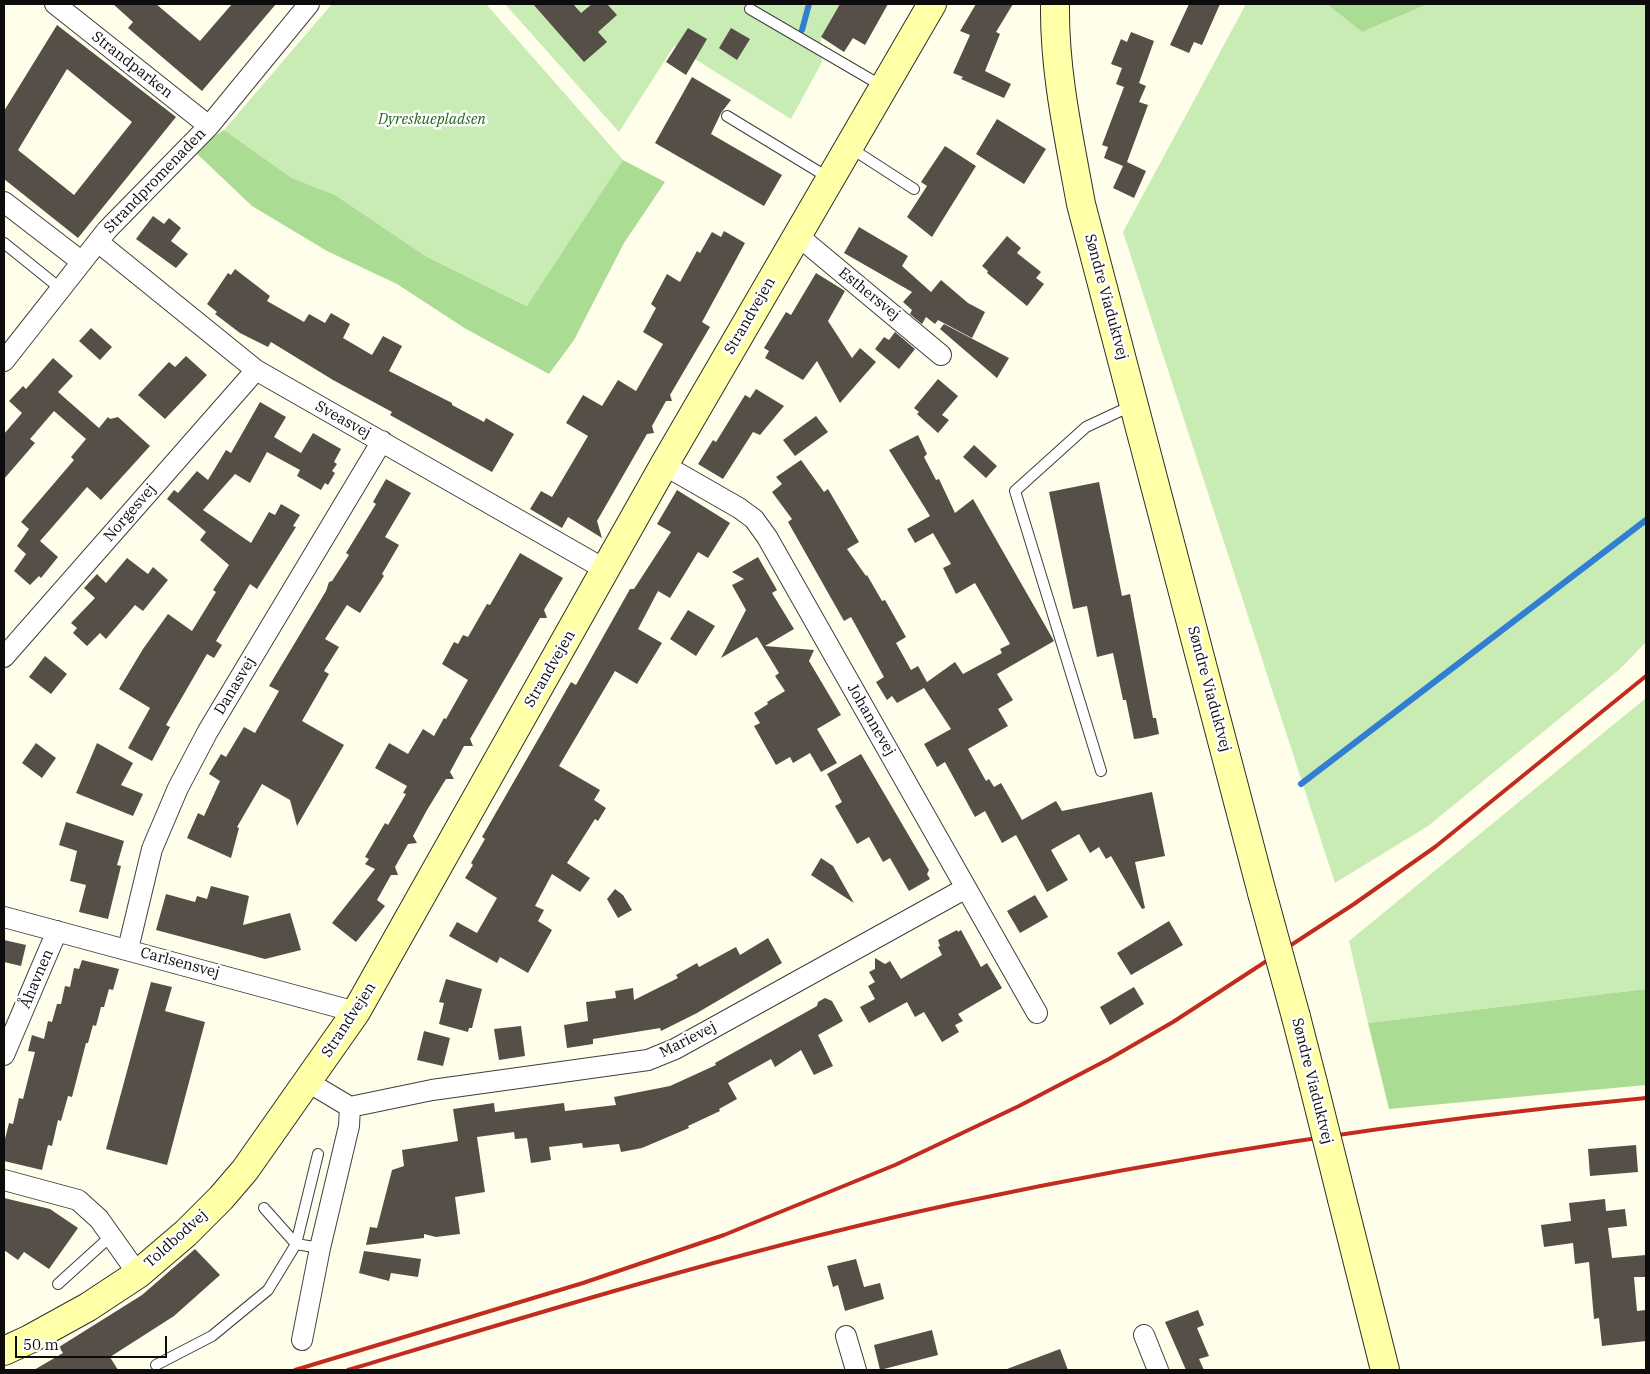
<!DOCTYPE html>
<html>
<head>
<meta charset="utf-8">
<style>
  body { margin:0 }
  #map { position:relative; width:1650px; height:1374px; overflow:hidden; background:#fffeeb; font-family:"IBM Plex Serif",serif }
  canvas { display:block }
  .frame { position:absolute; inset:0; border:5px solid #0c0c0c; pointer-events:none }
  .scale { position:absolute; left:15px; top:1336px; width:152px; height:22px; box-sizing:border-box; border:2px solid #0c0c0c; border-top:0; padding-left:6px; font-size:15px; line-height:18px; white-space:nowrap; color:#0c0c0c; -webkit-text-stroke:4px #fff; paint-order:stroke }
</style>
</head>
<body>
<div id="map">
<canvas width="1650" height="1374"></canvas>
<div class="frame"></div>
<div class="scale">50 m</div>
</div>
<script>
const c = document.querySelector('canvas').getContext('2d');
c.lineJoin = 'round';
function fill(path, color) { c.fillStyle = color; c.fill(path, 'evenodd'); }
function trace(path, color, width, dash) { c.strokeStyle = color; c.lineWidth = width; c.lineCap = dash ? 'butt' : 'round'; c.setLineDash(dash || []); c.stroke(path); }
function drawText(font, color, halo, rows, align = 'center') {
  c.font = font + ' "IBM Plex Serif",serif'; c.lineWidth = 5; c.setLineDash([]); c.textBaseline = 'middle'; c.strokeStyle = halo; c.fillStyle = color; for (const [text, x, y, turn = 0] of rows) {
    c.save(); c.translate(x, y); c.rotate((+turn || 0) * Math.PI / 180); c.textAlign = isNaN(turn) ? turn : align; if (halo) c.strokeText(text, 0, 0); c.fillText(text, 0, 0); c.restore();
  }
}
const green = new Path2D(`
  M332,4H486L623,160L530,307L427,257L335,195L292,178L224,130Z
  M505,4H840L821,37L822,62L791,119L674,46L619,132Z
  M1246,4H1327L1362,32L1428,4H1646V642L1620,669L1428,826L1335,883L1123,232Z
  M1646,698V989L1368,1023L1349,941Z`);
const forest = new Path2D(`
  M1327,4H1428L1362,32Z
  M224,130L292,178L335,195L427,257L527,306L623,160L665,182L624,243L574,340L549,374L466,329L397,284L327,251L252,206L193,150Z
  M1646,989V1085L1389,1109L1368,1023Z`);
const stream = new Path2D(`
  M802,30L809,4
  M1301,784L1646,520`);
const building = new Path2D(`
  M113,4H156L200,41L232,4H276L202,91L128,28L133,22Z
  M533,4H573L581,13L592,4H607L617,15L598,32L607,42L584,62Z
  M840,4H888L865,45L853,38L844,52L821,37Z
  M976,4H1013L996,32L1000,34L985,71L1011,84L1004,98L961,79L963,77L953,73L970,35L960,31Z
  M1189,4H1220L1202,45L1194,42L1189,53L1170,45Z
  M57,25L176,117L78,238L4,179V111ZM67,69L132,122L74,195L18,150Z
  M688,28L707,39L686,75L666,62Z
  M731,28L750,39L737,60L719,48Z
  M1131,32L1154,41L1139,83L1146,86L1139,102L1148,105L1127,162L1146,171L1134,198L1113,188L1123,166L1104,158L1108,147L1102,145L1124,87L1116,84L1122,68L1111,64L1121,39L1127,42Z
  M692,77L731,100L721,113L711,134L782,175L764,206L655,143Z
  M997,119L1046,149L1024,184L976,154Z
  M945,146L976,166L932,237L907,217L927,186L921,182Z
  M153,216L164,224L169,218L181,228L171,241L188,254L176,268L136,239Z
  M859,227L908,256L902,266L931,292L941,280L968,303L985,312L972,338L938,320L935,324L926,317L922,324L910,314L912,310L903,302L912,292L844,253Z
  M724,231L745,243L702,322L710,327L670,395L672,401H666L652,426L654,433L647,434L597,521L602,538L568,517L562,528L530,509L541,491L552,497L588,436L566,423L583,395L602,406L618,380L636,391L663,344L643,332L656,308L651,304L667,274L680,282L697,251L700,253L712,232L721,237Z
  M1007,236L1021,248L1017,253L1041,272L1036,278L1044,284L1027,306L987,273L988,271L982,266Z
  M235,269L270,296L267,301L304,322L309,314L325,323L331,313L350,324L343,338L372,355L383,336L402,346L389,371L452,403V405L484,422L486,418L514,434L492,472L390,415L392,412L333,380L271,342L268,347L240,333L215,314L217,312L207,304L228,273L231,275Z
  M816,273L845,291L828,321L852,358L860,348L876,362L840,403L817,361L803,380L765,358L769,351L764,348L786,312L791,315Z
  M944,324L1009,358L997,378L940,329Z
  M91,328L112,347L100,360L79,341Z
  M895,332L915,349L899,369L875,349L884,337L889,340Z
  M186,356L207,375L165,419L138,395L169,362L175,367Z
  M53,358L73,376L58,392L99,428L108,417L110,419L118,417L150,446L101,500L87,487L48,532L40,541L58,557L41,578L39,576L30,585L14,571L26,554L17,546L29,529L21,522L74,460L71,457L86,439L54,411L30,439L35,443L4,479V434L22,413L9,401L23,386L26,389Z
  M938,379L958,396L942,415L949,420L938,433L917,414L919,412L914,408Z
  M756,389L784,406L760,435L753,432L723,479L698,464L713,440L716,442L745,395L750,398Z
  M260,402L286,417L274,437L301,453L313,433L341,449L334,462L337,464L332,471L335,473L328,485L325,483L321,490L297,476L300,470L267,452L250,483L235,474L203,510L251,543L269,512L275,515L281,504L300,515L293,526L296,527L257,589L250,584L216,641L222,645L214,658L207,654L166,725L170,727L152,761L128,748L150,708L119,689L143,649L168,614L192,631L216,592L213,590L229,565L200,540L206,532L167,499L174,490L178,493L197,471L208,480L226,450L231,453Z
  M816,416L828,432L795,456L783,440Z
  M918,435L927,454L924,457L936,480L939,479L955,513L973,499L1054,641L997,674L1013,700L998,709L1008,726L968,749L986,781L989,779L994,787L1001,783L1022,820L1056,801L1062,811L1152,792L1165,856L1135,862L1145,908L1142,909L1111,856L1106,859L1099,847L1090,853L1079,834L1051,850L1068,880L1047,892L1016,835L1002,843L985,811L975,817L945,762L937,767L924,744L951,729L924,688L897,703L892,696L887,700L876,682L884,677L851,617L844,621L788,522L792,519L772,492L782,484L776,477L801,460L824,492L828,489L859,542L847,549L866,576L867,575L882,601L885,600L906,637L896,643L911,670L918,666L927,682L955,662L963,674L1002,653L1000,649L1010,644L975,583L956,594L943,568L951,564L933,533L915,543L907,529L930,516L889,450Z
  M974,445L997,466L986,478L963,457Z
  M386,479L411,493L385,537L399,545L382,574L384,576L360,613L347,605L325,639L339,647L324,671L329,674L302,721L344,745L297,826L290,800L262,784L237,827L239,828L231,858L187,838L198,813L204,816L220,781L209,774L221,754L226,757L244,727L255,733L279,691L269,686L326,591L329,582L332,581L349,555L346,553L376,504L373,502Z
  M1099,482L1122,596L1130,594L1153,718H1156L1159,734L1142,738L1134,739L1126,700H1123L1113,653L1097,657L1087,606L1073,609L1049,492Z
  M677,490L730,523L708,558L698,552L670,598L658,591L638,629L662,643L637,684L615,671L559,766L600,790L594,800L606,808L598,821L595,819L567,863L590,878L580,892L552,874L535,906L544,910L538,921L552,930L528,973L500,957L497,963L449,936L457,922L477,933L497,898L465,878L473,865L471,863L485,839L482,837L571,682L576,685L630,589H634L671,532L657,524Z
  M520,553L563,578L544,610L547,618H540L470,739L473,746H464L450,772L454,779H446L427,810L413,836L417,843L408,844L395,867L398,875H391L377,900L385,906L356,942L332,923L375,869L365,864L369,859L365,857L385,823L388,825L406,794L403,793L407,786L375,768L389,743L408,754L423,729L434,736L444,718L446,719L468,680L442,664L454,642L458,644L463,635L468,637L487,604L490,605Z
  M758,557L777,590L772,593L794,629L765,646L814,650L809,661L841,715L817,729L837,763L821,772L810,753L793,763L790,757L776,765L754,726L760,723L754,713L768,704L767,702L785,691L775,676L779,673L757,637L721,658L746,610L732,585L744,579L732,572Z
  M127,558L148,574L153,567L168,580L143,611L135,605L106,639L100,633L87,646L73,633L77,628L71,623L95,598L84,588L97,574L106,583Z
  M688,610L715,626L696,656L670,639Z
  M45,656L67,674L51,694L29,677Z
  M36,743L56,758L42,778L22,763Z
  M97,743L133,763L121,785L143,794L133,816L76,793Z
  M861,754L929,870L927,874L930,879L909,891L890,858L883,862L869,837L857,844L835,806L842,802L827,774Z
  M66,822L124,841L117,865L121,866L108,919L79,912L86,885L70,881L77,851L59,845Z
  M821,858L833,866L854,903L811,875Z
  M211,886L249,896L243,925L290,913L301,950L265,959L156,930L166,894L195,902L197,896L207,899Z
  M615,889L623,895L632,910L618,918L607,899Z
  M1035,895L1048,917L1020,933L1007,911Z
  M1169,921L1183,945L1131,975L1117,953Z
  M957,930L958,932L961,930L981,967L987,963L1002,988L958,1014L963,1021L955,1025L959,1032L942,1042L924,1012L915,1017L907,1002L869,1023L860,1007L875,999L868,986L875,982L869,972L875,969V958L885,964L890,961L901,979L942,955L938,947L940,946L938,940Z
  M768,938L782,963L697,1013L661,1031L660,1028L593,1039V1044L567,1048L564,1025L588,1021L586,1002L616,998L615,991L633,988L634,1000L678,978L676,975L697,963L699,967L736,947L740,955Z
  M4,940L26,945L21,966L4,962Z
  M82,960L119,969L113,990L109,989L104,1007H101L96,1026L93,1025L88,1043H86L72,1097L68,1096L61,1121L58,1120L52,1146L48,1145L42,1170L4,1161V1143L9,1123L13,1124L19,1098L23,1099L35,1052L28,1051L32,1035L44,1039L48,1021L52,1022L57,1004H61L65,986L70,987L74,968L79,969Z
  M446,979L482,989L472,1028H469L468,1032L439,1024L444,1003L439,1002Z
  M151,982L172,987L165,1011L205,1022L167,1165L106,1149Z
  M1134,987L1144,1004L1110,1025L1100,1007Z
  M825,998L832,1001L843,1021L818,1035L833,1066L814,1075L801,1050L775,1067L771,1059L728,1083L737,1099L719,1109L720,1111L688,1126L689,1128L642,1148L621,1152L619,1144L583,1148L582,1143L549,1147L551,1160L531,1163L527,1138L515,1139L514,1132L477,1137L485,1192L455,1197L460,1234L436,1237L424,1234V1238L366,1245L370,1227L377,1228L392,1170L404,1166L402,1150L458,1141L453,1109L494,1103L495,1112L564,1103L565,1111L616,1105L614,1097L670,1086L716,1065L715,1063L817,1006L818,1002Z
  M521,1026L525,1056L499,1060L494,1029Z
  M424,1031L450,1038L443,1066L417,1060Z
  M1636,1145L1638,1172L1590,1176L1588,1149Z
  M4,1198L50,1209L78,1228L49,1269L24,1252L18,1260L4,1250Z
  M1605,1199L1606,1211L1625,1209L1627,1226L1608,1228L1612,1258L1646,1255V1277H1634L1637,1311L1646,1310V1341L1602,1346L1599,1318L1594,1319L1589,1262L1575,1264L1573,1243L1544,1247L1541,1225L1571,1221L1569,1203Z
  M195,1249L220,1275L174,1316L110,1357L118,1370H34L63,1353L59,1347L142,1295Z
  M364,1251L421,1259L418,1277L391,1273L389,1281L359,1273Z
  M856,1259L864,1287L880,1283L884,1299L845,1311L838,1285L833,1287L827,1266Z
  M1198,1310L1204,1325L1197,1328L1209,1356L1199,1359L1204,1370H1186L1165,1322Z
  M932,1330L938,1355L880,1370L874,1345Z
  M1060,1349L1068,1370H1008L1007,1369Z`);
const lane = new Path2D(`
  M750,9L882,86
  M727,116L829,178
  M849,147L914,189
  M4,243L61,289
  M1101,771L1015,491L1086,427L1133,405
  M264,1208L296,1244L318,1154
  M58,1284L111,1236
  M156,1365L212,1336L268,1290L296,1244L320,1248`);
const street = new Path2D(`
  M55,4L209,126
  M4,202L82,262
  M797,235L941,355
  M98,242L256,370L606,570
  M4,361L107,230L209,126L309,4
  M664,465L739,508L754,519L767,537L1037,1013
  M4,657L256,370
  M4,917L356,1012
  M128,949L152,849L178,788L208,731L382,441
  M4,1055L57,931
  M350,1107L432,1090L648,1060L675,1049L966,888
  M4,1180L78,1200L99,1219L138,1274
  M1144,1335L1158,1370
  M846,1336L856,1370
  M302,1340L320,1248L349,1126L350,1107L308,1082`);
const secondary = new Path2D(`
  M1055,4C1054,71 1069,138 1081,204L1262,893
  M1296,1017L1313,1083
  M1342,1199L1385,1370
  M4,1351L30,1339L88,1307L138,1274L186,1233L221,1198L245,1170L356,1012L664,465L932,4`);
const rail = new Path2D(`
  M295,1370L583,1283L724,1235L895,1165L1019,1106L1109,1059L1173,1022L1354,904L1435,847L1646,676
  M348,1370C548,1310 749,1248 953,1204C1182,1155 1413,1120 1646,1098`);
const secondaryBridge = new Path2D(`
  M1262,893L1296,1017
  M1313,1083L1342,1199`);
const streetNames = [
  ["Strandparken",132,65,38],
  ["Strandpromenaden",155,181,-46],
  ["Esthersvej",869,294,39],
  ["Søndre Viaduktvej",1106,297,75],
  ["Strandvejen",750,316,-60],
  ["Sveasvej",343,420,29],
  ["Norgesvej",130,513,-49],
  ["Strandvejen",550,669,-60],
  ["Danasvej",235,686,-59],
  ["Søndre Viaduktvej",1209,689,75],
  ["Johannevej",871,720,60],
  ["Carlsensvej",180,963,15],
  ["Åhavnen",37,979,-67],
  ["Strandvejen",349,1020,-57],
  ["Marievej",688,1040,-27],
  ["Søndre Viaduktvej",1312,1081,76],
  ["Toldbodvej",176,1239,-42]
];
const parkNames = [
  ["Dyreskuepladsen",432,120]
];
fill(green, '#c9ebb4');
fill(forest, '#aadc93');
trace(stream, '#327ed2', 6);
fill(building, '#554f48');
trace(lane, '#3f3f3f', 12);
trace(street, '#3f3f3f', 22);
trace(secondary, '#2e2e2e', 30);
trace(lane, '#fff', 10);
trace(street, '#fff', 20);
trace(secondary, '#feffa6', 28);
trace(rail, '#c12c1f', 4);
trace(secondaryBridge, '#2e2e2e', 30, []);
trace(secondaryBridge, '#feffa6', 28);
drawText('15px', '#0c0c0c', '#fff', streetNames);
drawText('italic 15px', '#21661a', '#fff', parkNames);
</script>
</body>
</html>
